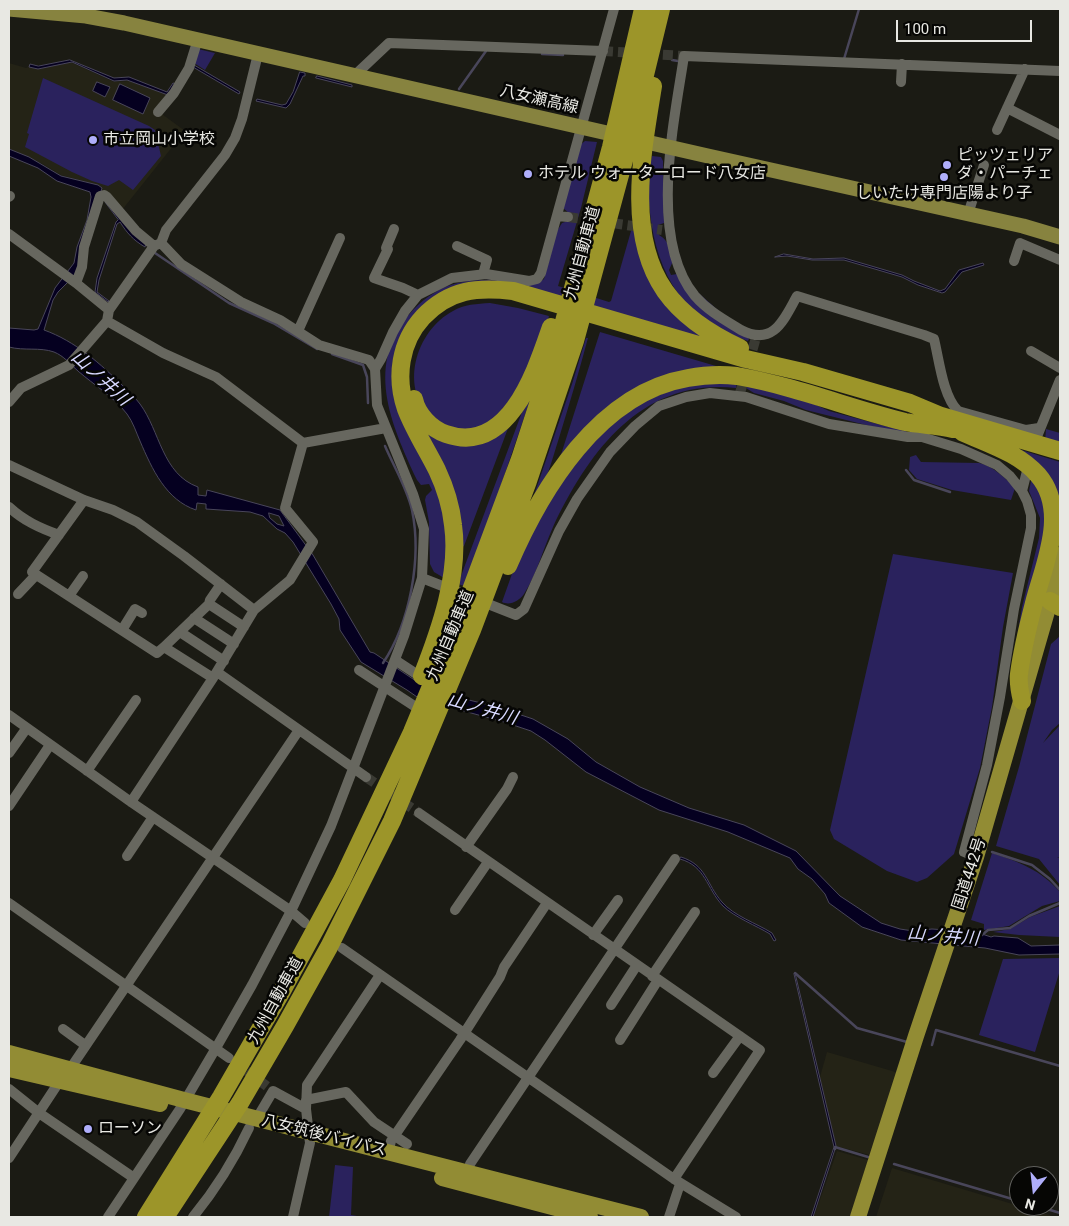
<!DOCTYPE html>
<html>
<head>
<meta charset="utf-8">
<style>
  body { margin:0 }
  #map { position:relative; width:1069px; height:1226px; overflow:hidden; background:#1b1b14; font-family:Roboto,sans-serif }
  canvas { display:block }
  .frame { position:absolute; inset:0; border:10px solid #e8e8e3; pointer-events:none }
  .north { position:absolute; left:1009px; top:1166px; width:50px; height:50px; box-sizing:border-box; background:#060604; border:1px solid #60605d; border-radius:50%; rotate:196deg; font-size:14px; font-weight:700; line-height:20px; text-align:center; color:#e8e8e3 }
  .north::after { content:''; display:block; margin:auto; width:18px; height:22px; background:#afaefa; clip-path:polygon(50% 0,100% 100%,50% 72%,0 100%) }
  .scale { position:absolute; left:896px; top:20px; width:136px; height:22px; box-sizing:border-box; border:2px solid #e8e8e3; border-top:0; padding-left:6px; font-size:15px; line-height:18px; white-space:nowrap; color:#e8e8e3; -webkit-text-stroke:4px #060604; paint-order:stroke }
</style>
</head>
<body>
<div id="map">
<canvas width="1069" height="1226"></canvas>
<div class="frame"></div>
<div class="north">N</div>
<div class="scale">100 m</div>
</div>
<script>
const c = document.querySelector('canvas').getContext('2d');
c.lineJoin = 'round';
function fill(path, color) { c.fillStyle = color; c.fill(path, 'evenodd'); }
function trace(path, color, width, dash) { c.strokeStyle = color; c.lineWidth = width; c.lineCap = dash ? 'butt' : 'round'; c.setLineDash(dash || []); c.stroke(path); }
function drawText(font, color, halo, rows, align = 'center') {
  c.font = font + ' Roboto,"Noto Sans JP",sans-serif'; c.lineWidth = 5; c.setLineDash([]); c.textBaseline = 'middle'; c.strokeStyle = halo; c.fillStyle = color; for (const [text, x, y, turn = 0] of rows) {
    c.save(); c.translate(x, y); c.rotate((+turn || 0) * Math.PI / 180); c.textAlign = isNaN(turn) ? turn : align; if (halo) c.strokeText(text, 0, 0); c.fillText(text, 0, 0); c.restore();
  }
}
const built = new Path2D(`
  M70,62L114,82L130,81L169,95L162,114L185,131L122,210L98,185L61,175L41,163L9,149V63L26,68L29,67L38,69Z
  M827,1052L899,1073L870,1155L836,1146L820,1077Z
  M837,1151L868,1160L850,1217H814Z
  M892,1168L1056,1217H876Z`);
const green = new Path2D(`
  M198,49L215,53L205,70L194,63Z
  M43,78L149,126L155,130L161,156L133,190L119,180L108,186L92,181L72,172L25,147L29,134L27,133Z
  M585,141L597,142L581,208L558,286L609,302L611,301L637,210L657,283L745,353L553,294L497,282L468,285L397,353L424,456L449,525L444,578L434,572L430,564L429,522L425,500L426,496L432,490L429,484L421,485L417,480C391,424 363,363 413,310C426,297 440,287 458,283C484,277 511,281 538,283L544,279L557,231L562,223L568,221L570,214L563,208L580,145Z
  M652,156L661,157L663,161L664,223L658,225L659,235C669,240 670,251 673,261L669,270L671,275L677,274L746,335L749,339L748,341C685,322 657,275 650,213C648,194 647,175 652,156Z
  M490,303L518,308L549,316L541,343L526,379L489,426C480,428 468,432 459,431C456,430 452,428 448,427C444,425 438,424 434,421C398,390 415,331 453,311C464,304 477,304 490,303Z
  M600,332L733,371L642,388L558,464Z
  M586,338H588C579,372 569,405 559,438C551,462 547,484 531,504L572,384Z
  M737,383L736,388C642,378 589,451 553,527C543,549 537,574 524,594C519,601 510,606 502,602L513,571L536,524L574,460L628,408L686,384Z
  M747,384L801,398L829,411L889,427L908,429L906,432H894L806,410L784,401L754,393L746,388Z
  M528,396L531,397L495,503L464,586L458,584Z
  M510,423L464,546L462,547L422,424C429,429 436,436 444,441C465,453 491,433 510,423Z
  M1046,429L1060,433V446L1045,442Z
  M1018,449L1060,462V507Z
  M916,455L921,462L979,463C993,466 1005,478 1015,488L1011,500L952,490L917,479L909,470L910,457Z
  M1031,481H1034L1045,496L1048,533L1017,637L1022,607L1039,538L1040,518L1029,491Z
  M893,554L1013,573L1003,627L992,707L980,768L954,854L927,878L917,882L887,871L834,839L830,830Z
  M1060,636V723L1052,730L1043,743L1060,725V857H1057L1060,858V885L1039,859L996,846L1019,767L1051,644Z
  M992,853C1019,862 1041,870 1060,892V901L1042,906L1009,926L984,930V924L971,920Z
  M1060,906V937L1019,935L993,932L1010,929L1030,917Z
  M1060,958V970L1035,1052L979,1035L1003,959Z
  M335,1165L353,1167L351,1215L363,1217H329Z`);
const water = new Path2D(`
  M70,60L114,78L129,77L167,92L173,83L176,84L168,95L127,80L114,81L72,62L38,69L29,67L30,64L38,66Z
  M194,65L240,92L239,94L193,67Z
  M300,72L305,73V76H303L290,104L286,108L256,101L257,99L282,105L286,104L293,92Z
  M317,76L352,85V87L316,78Z
  M97,82L110,87L105,97L93,91Z
  M120,84L150,98L143,114L113,100Z
  M9,149L29,157L61,176L98,185L102,188L82,260L74,276L58,292L53,300L44,330C75,341 101,364 124,387C129,393 136,398 140,404C160,431 162,474 198,487V495L206,496L207,490L280,510L313,555L370,652L374,653L422,685L437,692L497,707L533,719L568,739L596,762L640,787L689,808L744,825L796,851L840,896L881,923L900,929L913,931L932,929L976,932L991,937L994,936L1018,938L1031,946L1060,945V954L1019,955L985,948L901,940L862,927L829,903L825,894L812,879L798,869L790,858L728,832L659,810L586,772L545,740L531,731L504,722L420,699L407,690L361,662L340,630L339,619L331,604L293,542L285,533L277,529L263,516L250,512L206,509V504L197,503L196,510C166,500 152,469 140,441C136,432 133,422 127,414C114,397 94,385 78,371C70,364 64,356 54,352C40,347 24,351 9,347V328L34,330L38,329L55,288L74,263L77,247L87,220L91,197L90,192L57,181L38,168L9,156ZM269,513L279,516L284,526L277,524L270,518Z
  M105,202L146,243L145,247C133,240 127,233 120,222L117,224L99,280L97,292L109,301L108,302L95,292L97,278L116,222L118,220Z
  M784,254L813,259L844,258L902,275L914,281L940,291L945,289L959,270L983,263L984,265L962,272L945,292L942,293L918,285L902,277L844,260H812L787,256L775,257Z
  M681,857C707,865 706,884 722,902C734,916 756,923 772,933L776,940L774,941L770,934C757,926 734,917 723,906C706,888 706,866 680,859Z
  M795,973L836,1146L813,1217H811L834,1147L794,974Z`);
const stream = new Path2D(`
  M542,54L563,55
  M844,59L859,9
  M672,60L678,61
  M459,89L486,51
  M155,253L229,303L273,323L317,349
  M332,354L363,365L367,377L368,403
  M906,470L914,480L950,492
  M383,663C410,623 422,558 412,510C407,488 394,467 385,446
  M992,852L1032,865L1050,879L1060,890
  M982,935L988,930L1010,928L1029,916L1060,903
  M795,973L857,1028L907,1042
  M932,1045L936,1030L1060,1066
  M835,1149V1147L868,1157
  M894,1164L1019,1201
  M1037,1206L1060,1213`);
const minorTunnel = new Path2D(`
  M603,51L684,56
  M568,217L662,230
  M740,393L757,334
  M366,777L419,813
  M235,1062L268,1087`);
const minor = new Path2D(`
  M354,76L389,43L603,51
  M901,82L902,64
  M1007,108L1060,135
  M158,112L174,93L189,68L198,39
  M997,130L1025,69
  M9,197L10,196
  M968,214L984,165
  M557,216L568,217
  M394,229L386,248L388,249L374,278L403,288L418,295
  M9,234L76,283L109,310
  M161,243L181,264L241,302L280,320L319,345L369,360L375,369
  M457,246L487,260L483,274
  M1014,261L1020,243L1060,260
  M76,283L82,267L84,247L100,196L104,195L107,197L136,231L154,246
  M107,321L163,353L216,377L303,443L285,508L313,542L290,580L254,610L213,678L131,802
  M298,331L340,238
  M1031,351L1060,368
  M9,402L21,388L69,365L107,321L109,310L154,246L161,243L166,230L225,155L235,138L242,119L258,54
  M1039,428L1026,430L958,411C943,397 939,359 934,339L924,335L797,296C784,319 774,347 741,330C725,320 708,311 695,296C648,239 674,123 684,56L1060,71
  M1038,434L1060,380
  M303,443L386,428
  M9,465L84,500L113,510L137,522L184,556L254,610
  M1022,491L1027,471
  M84,500L32,572L157,653L164,647L213,678
  M9,507C24,521 40,528 59,535
  M422,578L516,615L524,609L559,531L577,499L610,452L635,426L659,406L686,397L710,393L746,397L829,424L908,437H922L961,449L997,465L1010,476L1022,491L1027,501L1031,515V528L1014,609L1000,697L987,765L964,852L976,857
  M18,594L36,575
  M69,596L83,576
  M209,604L210,600L221,584
  M194,618L234,644
  M122,630L135,609L142,613
  M180,632L224,661
  M164,647L209,604L244,627
  M395,660L424,679
  M359,670L425,713
  M217,672L366,777
  M9,715L131,802L291,911L305,923
  M9,753L26,729
  M87,771L136,700
  M9,806L50,745
  M419,813L760,1050L674,1179
  M466,847L507,789L513,777
  M127,856L153,817
  M9,903L229,1058
  M455,910L488,862
  M593,935L618,900
  M342,948L674,1179L736,1217
  M652,976L695,912
  M611,1005L637,965
  M63,1029L85,1045
  M620,1040L658,980
  M70,1069L299,730
  M713,1073L740,1036
  M9,1089L39,1113L134,1178
  M306,1100L346,1092L374,1122L407,1144
  M260,1113L273,1091L306,1109
  M388,1153L391,1141L460,1040L500,977L504,967L547,903
  M9,1158L59,1082
  M470,1164L675,859
  M108,1217L180,1109L216,1048L252,985L291,911L331,826L404,636L422,578L424,529L413,494L377,405L375,369L381,359L393,332L405,311L418,295L452,278L486,274L529,281L537,279L541,273L614,9
  M193,1217C215,1190 234,1160 249,1128
  M293,1217L310,1143L306,1109L307,1085L380,975
  M669,1217L680,1184`);
const primary = new Path2D(`
  M9,9L86,16L124,23L708,156L1023,226L1060,237`);
const trunk = new Path2D(`
  M9,1053L184,1100L641,1217
  M9,1069L160,1104
  M442,1178L590,1217
  M858,1217L916,1036L976,857L1050,601L1060,555`);
const motorway = new Path2D(`
  M653,86C643,149 625,234 665,291C684,318 712,335 740,348
  M414,399C417,414 431,429 446,434C509,456 536,370 551,327
  M962,432C988,444 1019,453 1038,475C1069,511 1044,564 1034,603C1028,626 1022,651 1019,674C1018,683 1020,693 1022,701
  M508,566C541,489 599,393 688,378C704,375 721,374 737,376C794,386 849,408 905,422C921,425 938,425 953,429
  M1050,601L1060,607
  M422,676C440,630 460,574 453,525C451,506 445,487 437,470C427,450 414,430 406,409C395,377 400,342 423,317C450,289 477,287 513,291L746,359L803,372L910,403L941,416L1060,451
  M146,1217L221,1097L282,991L342,880L412,732L471,590L520,459L559,340L611,147L643,9
  M165,1217L240,1103L285,1026L329,947L392,821L472,630L528,481L575,341L626,153L661,9`);
const markers = [
  [93,140,5,"#afaefa"],
  [947,165,5,"#afaefa"],
  [528,174,5,"#afaefa"],
  [944,177,5,"#afaefa"],
  [88,1129,5,"#afaefa"]
];
const streetNames = [
  ["八女瀬高線",539,100,13],
  ["九州自動車道",583,253,-75],
  ["九州自動車道",451,636,-67],
  ["国道442号",970,874,-72],
  ["九州自動車道",276,1001,-61],
  ["八女筑後バイパス",324,1136,14]
];
const poiNames = [
  ["市立岡山小学校",103,140],
  ["ピッツェリア",957,156],
  ["ダ・パーチェ",957,174],
  ["ホテル ウォーターロード八女店",538,174],
  ["しいたけ専門店陽より子",944,194,"center"],
  ["ローソン",98,1129]
];
const waterNames = [
  ["山ノ井川",100,379,42],
  ["山ノ井川",482,710,16],
  ["山ノ井川",943,937,5]
];
fill(built, '#242316');
fill(green, '#2a225d');
fill(water, '#050020');
trace(water, '#49465a', 1);
trace(stream, '#49465a', 2.5);
trace(minorTunnel, '#3a3a33', 10, [10, 5]);
trace(minor, '#67675f', 10);
trace(primary, '#87833f', 15);
trace(trunk, '#928c34', 16);
trace(motorway, '#9c9529', 18);
for (const [x, y, r, color] of markers) { const dot = new Path2D(); dot.arc(x, y, r, 0, 2 * Math.PI); c.fillStyle = color; c.fill(dot); trace(dot, '#060604', 2); }
drawText('16px', '#e8e8e3', '#060604', streetNames);
drawText('16px', '#e8e8e3', '#060604', poiNames, 'left');
drawText('italic 18px', '#d7d8ff', '#060604', waterNames);
</script>
</body>
</html>
